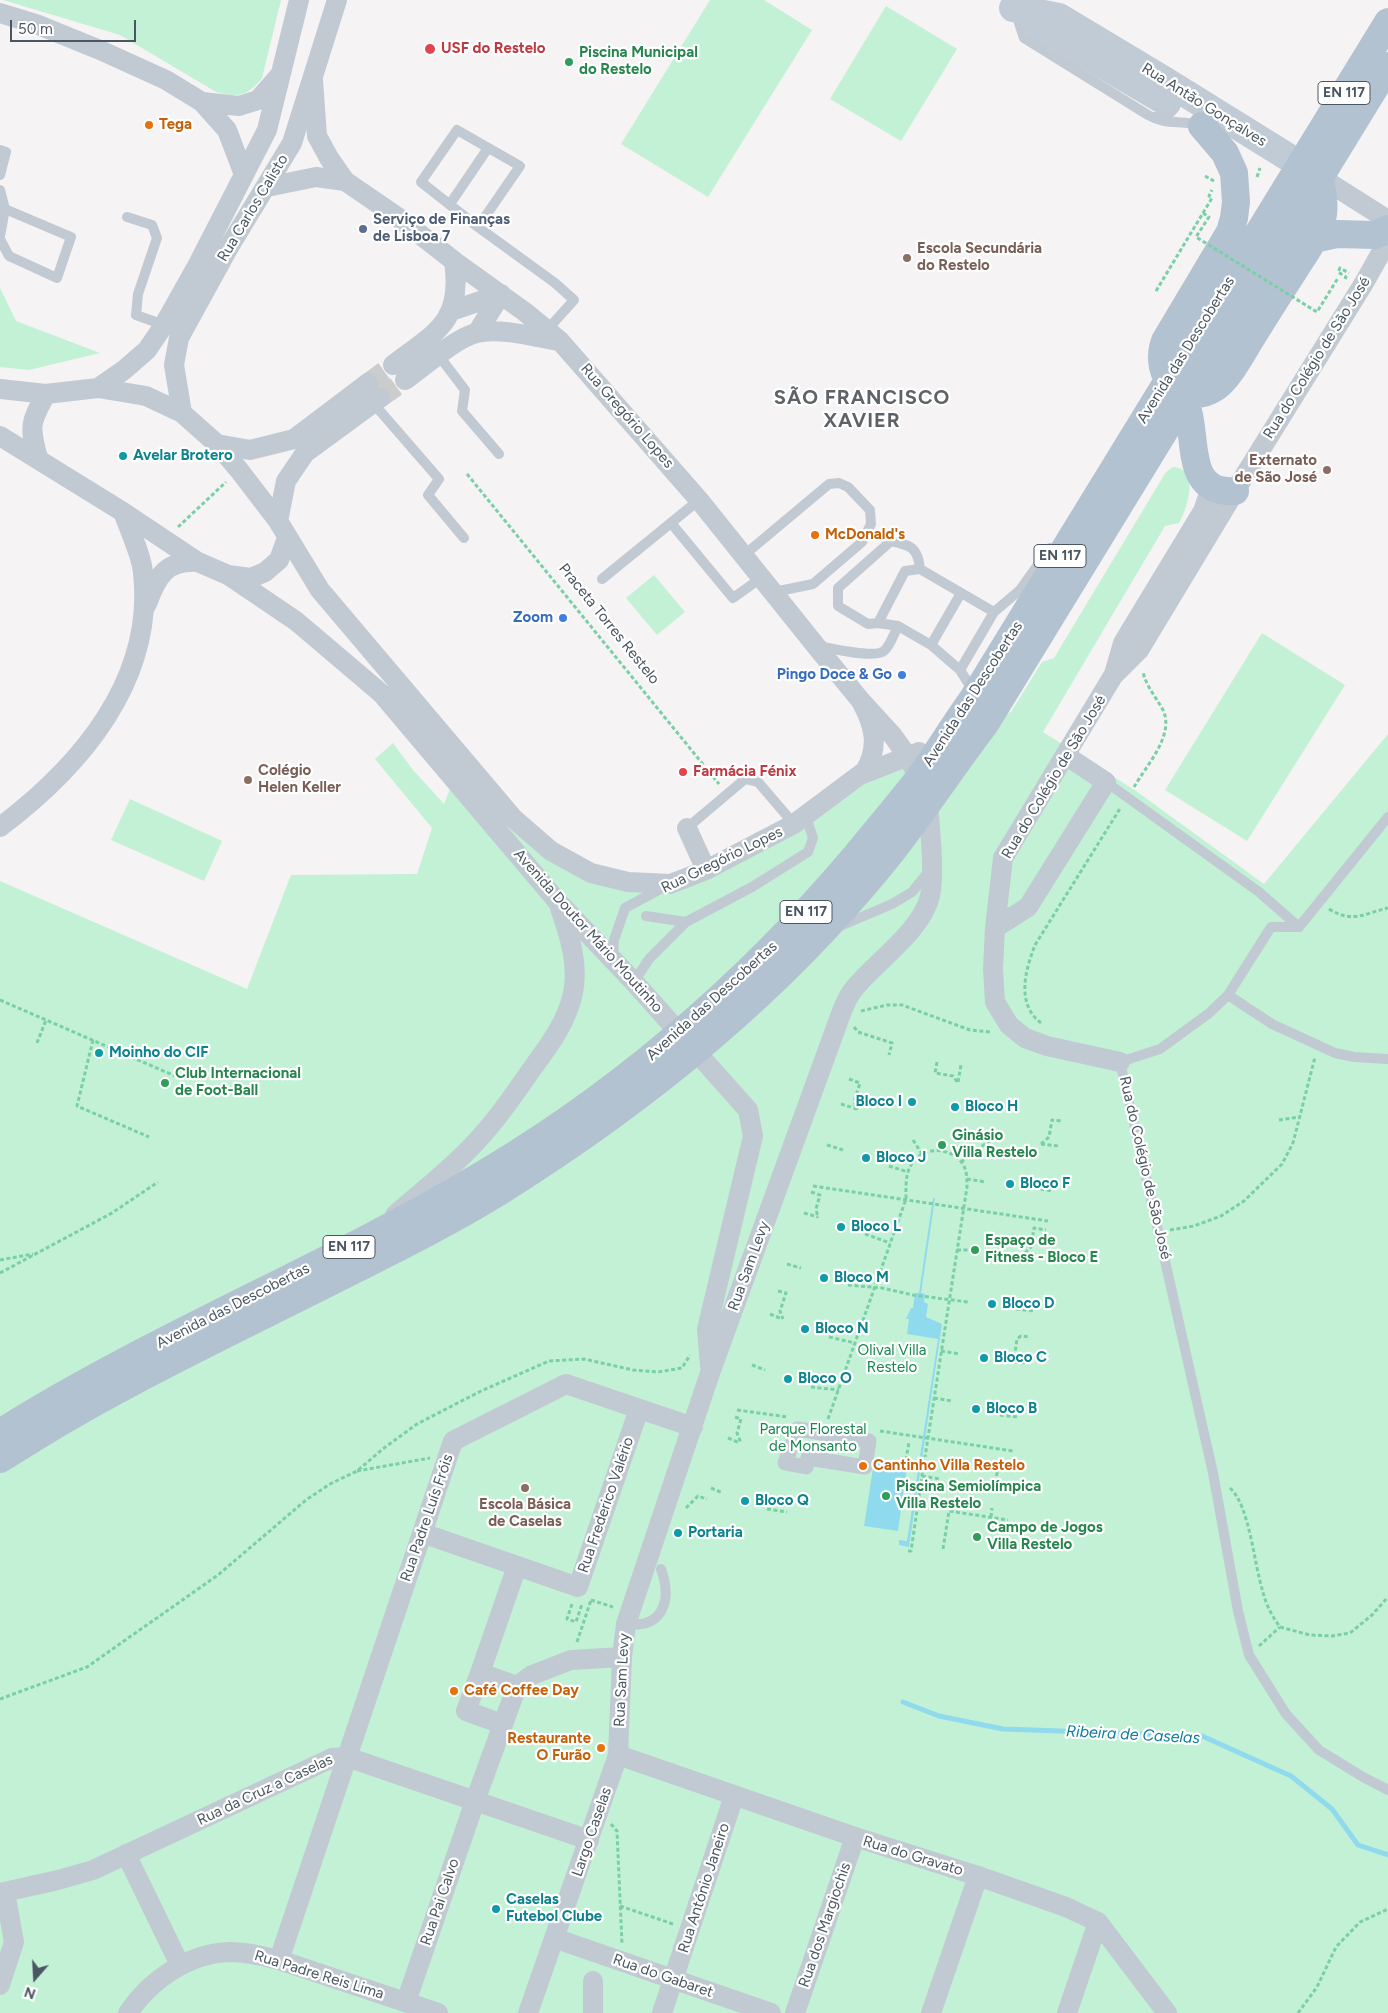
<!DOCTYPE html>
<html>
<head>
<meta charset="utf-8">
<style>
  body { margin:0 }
  #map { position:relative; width:1388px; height:2013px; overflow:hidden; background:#f5f3f3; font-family:Figtree,sans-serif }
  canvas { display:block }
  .north { position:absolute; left:10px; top:1953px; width:50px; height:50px; -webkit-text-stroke:4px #fff; paint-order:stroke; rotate:199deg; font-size:14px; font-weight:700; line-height:20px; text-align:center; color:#4a5661 }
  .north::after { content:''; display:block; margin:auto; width:18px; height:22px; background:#4a5661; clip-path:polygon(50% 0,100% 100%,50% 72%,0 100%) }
  .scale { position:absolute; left:10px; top:20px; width:126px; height:22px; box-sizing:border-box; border:2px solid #4a5661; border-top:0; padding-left:6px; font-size:15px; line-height:18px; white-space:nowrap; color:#4a5661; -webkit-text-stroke:4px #fff; paint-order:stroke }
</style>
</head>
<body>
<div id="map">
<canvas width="1388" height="2013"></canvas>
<div class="north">N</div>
<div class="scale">50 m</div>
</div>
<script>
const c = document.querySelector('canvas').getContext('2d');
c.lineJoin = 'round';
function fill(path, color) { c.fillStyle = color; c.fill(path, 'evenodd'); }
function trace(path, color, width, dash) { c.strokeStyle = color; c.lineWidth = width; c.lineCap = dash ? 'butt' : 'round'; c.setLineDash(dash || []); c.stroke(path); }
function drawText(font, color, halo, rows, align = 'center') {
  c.font = font + ' Figtree,sans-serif'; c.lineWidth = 4.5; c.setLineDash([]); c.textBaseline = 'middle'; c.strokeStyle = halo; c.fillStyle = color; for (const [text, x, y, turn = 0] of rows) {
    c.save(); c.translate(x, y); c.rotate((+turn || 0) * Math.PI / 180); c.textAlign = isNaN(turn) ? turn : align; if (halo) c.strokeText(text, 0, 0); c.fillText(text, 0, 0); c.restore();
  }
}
const green = new Path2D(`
  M3,0H281L262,78C248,96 238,98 216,92L120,35Z
  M710,0H764L812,30L708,197L621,144Z
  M886,6L957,49L901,141L830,99Z
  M0,288L16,321L100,353L29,370L0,367Z
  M1173,467C1200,468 1188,508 1179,523L1165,526L1043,732L1136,791L1264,884L1388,734V2013H0V881L247,989L291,875L417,874L432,828L375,759L393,743L413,770L444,804L458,769L591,875L686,878L838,793L1011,712L1042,662L1054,658L1166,472Z
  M654,575L685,612L657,635L626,598Z
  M1262,633L1345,685L1247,841L1165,790Z
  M130,799L222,841L204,881L111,840Z`);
const water = new Path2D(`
  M933,1198H935L921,1293L925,1294L924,1302L928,1304L926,1317L942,1324L909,1547L899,1545V1540L907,1541L938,1339L907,1334L909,1319H906L911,1308H913L915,1293H919Z
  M874,1462L907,1467L898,1531L864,1526Z`);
const stream = new Path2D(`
  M903,1702L939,1716L1003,1729L1202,1736L1291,1776L1332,1809L1358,1845L1388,1855`);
const minorTunnel = new Path2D(`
  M368,383L393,365
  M380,398L405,380`);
const path = new Path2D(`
  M1205,176L1214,181
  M1257,177L1260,168
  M1345,279L1346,277L1338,272L1340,268L1349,273
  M1156,291L1212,198L1209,196L1212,190
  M467,474L719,784
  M178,527L226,482
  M1134,787C1146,766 1175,735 1163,710C1156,697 1146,686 1143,672
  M1329,909C1353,924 1365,913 1388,908
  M0,1000L175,1076
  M861,1011L887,1005H902L970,1030L991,1032
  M1041,1023C1016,1004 1025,971 1035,945L1121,807
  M854,1027L858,1032L892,1043L889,1055
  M93,1040L77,1106L149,1137
  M37,1043L46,1020
  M937,1062L935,1073L953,1076L958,1083
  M849,1079L860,1083L854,1102L857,1110
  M958,1082L961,1065
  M841,1104L857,1109
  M1279,1120L1299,1117
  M913,1140L922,1154
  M1041,1144L1049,1137L1052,1120L1063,1121
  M1041,1144L1059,1146
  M827,1145L843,1150
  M941,1150L943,1141
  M961,1162L993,1138
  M889,1166L908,1172
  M967,1179L986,1182
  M813,1186L1048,1221
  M1034,1188L1052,1191
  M811,1192L820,1195L816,1209L818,1218
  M804,1213L818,1217
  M1170,1230L1194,1226L1221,1216L1244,1201L1282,1164L1293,1143L1315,1057
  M865,1234L890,1243
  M957,1250H976
  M1025,1253L1031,1247L1034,1228L1046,1230
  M1025,1253L1042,1256
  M0,1260L33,1254
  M787,1264L801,1268
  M0,1273L112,1213L158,1182
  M848,1285L882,1288L913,1295L968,1302
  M778,1291L786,1293L780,1311L783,1319
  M1016,1309L1034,1311
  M770,1314L782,1319
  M829,1337L855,1343
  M941,1351L960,1354
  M1008,1361L1015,1353L1017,1339L1021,1336L1030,1337
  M1008,1361L1026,1363
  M752,1365L765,1370
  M811,1387L839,1390
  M934,1398L952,1401
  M737,1410L788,1417
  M1000,1415L1018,1417
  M735,1417L741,1419L737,1433L741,1443
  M828,1419L906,1199C906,1188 905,1175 911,1165C922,1146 950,1146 963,1164C967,1171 967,1179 967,1187L925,1457
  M880,1431L1013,1451
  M728,1438L740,1443
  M906,1460L909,1442
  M357,1471L430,1458
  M922,1476L940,1479
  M989,1486L996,1479L999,1461L1012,1463
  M989,1486L1008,1489
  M711,1488L723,1493
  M1230,1488C1250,1506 1254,1565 1263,1592C1266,1605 1272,1616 1280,1627L1310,1635L1332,1636L1350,1633L1372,1615L1388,1597
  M686,1508L698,1496L707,1499
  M767,1509L787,1512
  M991,1517L992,1508
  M943,1549L949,1511L1008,1520
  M908,1551H911L924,1462
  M591,1600L613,1607
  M572,1604L567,1619L576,1622L582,1604
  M577,1642L591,1600
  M1259,1646L1280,1627
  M0,1699L87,1667L218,1575L306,1500L330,1484L357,1471L384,1448L417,1424L481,1391L549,1361L584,1359L633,1370L658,1372L682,1368L690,1355
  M611,1824L617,1831L622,1944
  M620,1906L673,1924
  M1298,2013L1317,1987L1336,1947L1360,1922L1388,1909`);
const service = new Path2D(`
  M1015,11L1024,38L1148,115C1167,126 1182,119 1202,126
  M1154,117C1169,118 1179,108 1178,93
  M0,150L6,152L0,175
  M0,190L5,209L71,237L57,278L9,256L0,239
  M450,204L488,148
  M127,217L152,225L157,238L138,294L136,315L164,325
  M478,227L520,166L457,130L421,182L478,227L555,283L574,300L547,330
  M0,236L5,209
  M439,356L465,390L462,411L499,454
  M373,403L439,479L428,495L464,538
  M671,523L733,598L761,578
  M743,556L829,484L839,483L848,487L870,510L871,524L862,542L813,584L774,592
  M920,569C918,547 910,545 891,541L838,588V606L868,624L878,623L898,626L931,645L960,670L970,686L971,694
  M602,579L699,500
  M878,623L905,571L920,569L994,612L1020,590L1050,548
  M931,645L961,593
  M817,646C831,648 873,659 884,651C890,646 894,634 898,626
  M960,670L994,612
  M1106,782L1259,892L1299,927
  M1388,817L1299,927H1271L1228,995L1208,1014L1160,1049L1120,1062L1213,1473L1238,1611L1249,1655L1286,1714L1319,1750L1363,1777L1388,1790
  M687,828L745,779L758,782L794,824
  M646,916L686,922
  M838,927L892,904L912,892L930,870
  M613,959L614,940L625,908L664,887
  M634,982L649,959L686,922L752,887L808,852L813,838L806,817
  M1228,995L1272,1024L1335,1053L1354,1057L1388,1059
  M626,1624C664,1629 672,1599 661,1569`);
const pedestrian = new Path2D(`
  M798,1429L869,1441L865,1467L808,1458L806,1467L785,1463Z`);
const minor = new Path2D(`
  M0,13L36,24L100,50L166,80L202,102L227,130L243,172
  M313,80L317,136L329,158L345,181L399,218L454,261L525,312L560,341L699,500L816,646L861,701L893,736L908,757L919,778
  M202,102L239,106L258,100L279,76
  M1320,177L1388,220
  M267,187L316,177L345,181
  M451,311L501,294
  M477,333L501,294
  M393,365C436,332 463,322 454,261
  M405,380C424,367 454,339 476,333C499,327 535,337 558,341
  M98,388L124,370L147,350L164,325L196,268L267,130L299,0
  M0,389L46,394L98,388L146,396L182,413L217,444L239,470L278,521L320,590L513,818L551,851L591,873L628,882L670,884L686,878L706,870L794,824L865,771C880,746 874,725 861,701
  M182,413L174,365L179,338L229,247L292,143L337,0
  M0,436L123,512L198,562L228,575L251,578L265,572L279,560L287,538
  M217,444L250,450L294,439L368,383
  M38,458C29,426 30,423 46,394
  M278,521L286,481L305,453L380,398
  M228,575L296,621L382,694L557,901L634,982L748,1110L753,1136L707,1329L710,1366
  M147,604C157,576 166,560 198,562
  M1114,674L1123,643L1203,511L1211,488
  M860,775L919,752
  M0,827C80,767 155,680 143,573C142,556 129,529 123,512
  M687,828L706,870
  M995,928L1028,907L1106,782L1065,755
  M1120,1062L1047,1046L1025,1038L1009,1025L995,1002L993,969L995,928L1003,858L1113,676L1139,650L1235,491L1364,283L1388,240
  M395,1215C421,1192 450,1170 474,1144C497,1120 515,1093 534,1066C551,1043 567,1021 573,993C579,963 569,935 560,908
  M422,1533L578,1587L639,1409
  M480,1673L517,1566
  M502,1724L466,1711L480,1673L517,1686
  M618,1755L855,1837L978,1876L1066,1907L1098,1922L1167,2013
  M126,1854L180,1965
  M0,1893L58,1880L93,1870L332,1758L347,1757L589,1840
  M554,1938L771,2013
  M279,1960L453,1441L566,1384L693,1427
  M593,1981V2013
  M0,1985L14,1942L5,1892
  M406,2002L475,1801L517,1686L532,1675L571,1660L622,1657
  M128,2013C150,1980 189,1953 230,1952C247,1952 263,1956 279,1960L438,2013
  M528,2013L618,1755L622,1657L626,1624L710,1373L842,1011C845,1004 848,996 853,990C874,963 922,931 930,896C935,871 930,831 928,804
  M662,2013L734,1796
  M795,2013L855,1837
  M931,2013L978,1876
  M1067,2013L1098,1922`);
const secondary = new Path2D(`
  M1013,8L1059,17L1164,80L1320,177
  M1033,22L1064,42L1161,99`);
const primary = new Path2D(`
  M1202,126L1225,153L1234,173L1236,202L1234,218L1230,232L1165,341C1152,376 1183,409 1216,387C1230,377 1243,351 1252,337C1266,314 1280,292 1295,269C1305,253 1317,237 1322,219C1326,207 1321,189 1320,177
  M1313,239L1337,234L1375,235L1388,229
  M1177,390C1181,396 1186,403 1188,411C1197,444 1186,494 1235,491
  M0,1433C156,1335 329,1267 487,1172C636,1083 768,965 877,830C891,813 906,795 920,777C938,752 954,725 972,700L1388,22
  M0,1459C23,1445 46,1430 69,1417C149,1371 232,1331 314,1290C375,1259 438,1229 497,1193C640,1104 774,996 881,865C918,820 949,771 985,724L1388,66`);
const pathBridge = new Path2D(`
  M1203,213L1209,217L1196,237L1317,312L1338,278`);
const markers = [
  [430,49,6,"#e0444e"],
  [569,62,5,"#2e9e5b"],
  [149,125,5,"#e8710a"],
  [363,229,5,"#5c6f8a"],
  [907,258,5,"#8d6e63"],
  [123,456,5,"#0f9aa8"],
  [1327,470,5,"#8d6e63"],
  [815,535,5,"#e8710a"],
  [563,618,5,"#3f7fe0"],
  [902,675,5,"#3f7fe0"],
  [683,772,5,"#e0444e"],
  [248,780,5,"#8d6e63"],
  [99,1053,5,"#0f9aa8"],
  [165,1083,5,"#2e9e5b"],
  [912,1102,5,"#0f9aa8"],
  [955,1107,5,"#0f9aa8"],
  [942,1145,5,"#2e9e5b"],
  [866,1158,5,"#0f9aa8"],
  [1010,1184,5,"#0f9aa8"],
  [841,1227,5,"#0f9aa8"],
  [975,1250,5,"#2e9e5b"],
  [824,1278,5,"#0f9aa8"],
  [992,1304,5,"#0f9aa8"],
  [805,1329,5,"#0f9aa8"],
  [984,1358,5,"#0f9aa8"],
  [788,1379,5,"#0f9aa8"],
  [976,1409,5,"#0f9aa8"],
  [863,1466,5,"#e8710a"],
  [525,1488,5,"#8d6e63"],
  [886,1496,5,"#2e9e5b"],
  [745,1501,5,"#0f9aa8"],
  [678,1533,5,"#0f9aa8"],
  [977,1537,5,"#2e9e5b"],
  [454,1691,5,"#e8710a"],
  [601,1748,5,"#e8710a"],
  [496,1909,5,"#0f9aa8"]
];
const shields = [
  [1344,93,52],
  [1060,556,52],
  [806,912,52],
  [349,1247,52]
];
const shieldNames = [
  ["EN 117",1344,93],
  ["EN 117",1060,556],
  ["EN 117",806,912],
  ["EN 117",349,1247]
];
const healthNames = [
  ["USF do Restelo",441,49],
  ["Farmácia Fénix",693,772]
];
const leisureNames = [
  ["Piscina Municipal",579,53],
  ["do Restelo",579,70],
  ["Club Internacional",175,1074],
  ["de Foot-Ball",175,1091],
  ["Ginásio",952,1136],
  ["Villa Restelo",952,1153],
  ["Espaço de",985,1241],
  ["Fitness - Bloco E",985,1258],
  ["Piscina Semiolímpica",896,1487],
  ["Villa Restelo",896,1504],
  ["Campo de Jogos",987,1528],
  ["Villa Restelo",987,1545]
];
const streetNames = [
  ["Rua Antão Gonçalves",1204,105,32],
  ["Rua Carlos Calisto",253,208,-59],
  ["Avenida das Descobertas",1186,350,-58],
  ["Rua do Colégio de São José",1317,358,-58],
  ["Rua Gregório Lopes",627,416,49],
  ["Praceta Torres Restelo",609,624,51],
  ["Avenida das Descobertas",973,694,-57],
  ["Rua do Colégio de São José",1054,777,-59],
  ["Rua Gregório Lopes",722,860,-26],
  ["Avenida Doutor Mário Moutinho",588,931,48],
  ["Avenida das Descobertas",712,1001,-42],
  ["Rua do Colégio de São José",1145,1168,77],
  ["Rua Sam Levy",749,1266,-70],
  ["Avenida das Descobertas",233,1306,-27],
  ["Rua Frederico Valério",606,1505,-71],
  ["Rua Padre Luís Fróis",427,1518,-71],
  ["Rua Sam Levy",622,1680,-87],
  ["Rua da Cruz a Caselas",265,1790,-25],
  ["Largo Caselas",592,1832,-71],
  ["Rua do Gravato",913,1856,17],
  ["Rua António Janeiro",704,1888,-72],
  ["Rua Pai Calvo",440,1902,-71],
  ["Rua dos Margiochis",825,1925,-71],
  ["Rua Padre Reis Lima",319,1975,17],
  ["Rua do Gabaret",663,1976,19]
];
const foodNames = [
  ["Tega",159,125],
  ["McDonald's",825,535],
  ["Cantinho Villa Restelo",873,1466],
  ["Café Coffee Day",464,1691],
  ["Restaurante",591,1739,"right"],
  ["O Furão",591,1756,"right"]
];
const serviceNames = [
  ["Serviço de Finanças",373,220],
  ["de Lisboa 7",373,237]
];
const educationNames = [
  ["Escola Secundária",917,249],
  ["do Restelo",917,266],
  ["Externato",1317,461,"right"],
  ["de São José",1317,478,"right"],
  ["Colégio",258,771],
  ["Helen Keller",258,788],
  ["Escola Básica",525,1505,"center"],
  ["de Caselas",525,1522,"center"]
];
const cultureNames = [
  ["Avelar Brotero",133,456],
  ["Moinho do CIF",109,1053],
  ["Bloco I",902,1102,"right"],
  ["Bloco H",965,1107],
  ["Bloco J",876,1158],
  ["Bloco F",1020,1184],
  ["Bloco L",851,1227],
  ["Bloco M",834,1278],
  ["Bloco D",1002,1304],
  ["Bloco N",815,1329],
  ["Bloco C",994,1358],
  ["Bloco O",798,1379],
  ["Bloco B",986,1409],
  ["Bloco Q",755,1501],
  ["Portaria",688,1533],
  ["Caselas",506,1900],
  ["Futebol Clube",506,1917]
];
const shopNames = [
  ["Zoom",553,618],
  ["Pingo Doce & Go",892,675]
];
const parkNames = [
  ["Olival Villa",892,1351],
  ["Restelo",892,1368],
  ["Parque Florestal",813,1430],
  ["de Monsanto",813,1447]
];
const waterNames = [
  ["Ribeira de Caselas",1133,1735,3]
];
const districtNames = [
  ["SÃO FRANCISCO",862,398],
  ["XAVIER",862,421]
];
fill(green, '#c3f1d5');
fill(water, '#90daee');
trace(stream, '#90daee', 5);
trace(minorTunnel, '#caccce', 20, [20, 10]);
trace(path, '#7ad0a6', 3, [4, 2.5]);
trace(service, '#c1cad2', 10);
trace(pedestrian, '#c1cad2', 15);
trace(minor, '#c1cad2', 20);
trace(secondary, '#c1cbd6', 28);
trace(primary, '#b3c2d1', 28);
trace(pathBridge, '#7ad0a6', 3, [4, 2.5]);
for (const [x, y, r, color] of markers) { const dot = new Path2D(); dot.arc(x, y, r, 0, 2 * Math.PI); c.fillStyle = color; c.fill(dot); trace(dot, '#fff', 2); }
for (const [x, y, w] of shields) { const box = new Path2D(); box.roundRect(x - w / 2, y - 11.5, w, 23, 4); c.fillStyle = '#fff'; c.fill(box); trace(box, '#4a5661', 1); }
drawText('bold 14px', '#4a5661', null, shieldNames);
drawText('bold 15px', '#be3a42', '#fff', healthNames, 'left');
drawText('bold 15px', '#27864d', '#fff', leisureNames, 'left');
drawText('15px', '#4a5661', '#fff', streetNames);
drawText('bold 15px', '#c56008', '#fff', foodNames, 'left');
drawText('bold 15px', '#4e5e75', '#fff', serviceNames, 'left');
drawText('bold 15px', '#785e54', '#fff', educationNames, 'left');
drawText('bold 15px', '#0d838f', '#fff', cultureNames, 'left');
drawText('bold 15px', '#366cbe', '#fff', shopNames, 'right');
drawText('15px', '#17864f', '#fff', parkNames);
drawText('italic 16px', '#0c7c9b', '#fff', waterNames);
c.letterSpacing = '1px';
drawText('bold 20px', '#5f6368', '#fff', districtNames);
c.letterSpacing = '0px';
</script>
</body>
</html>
